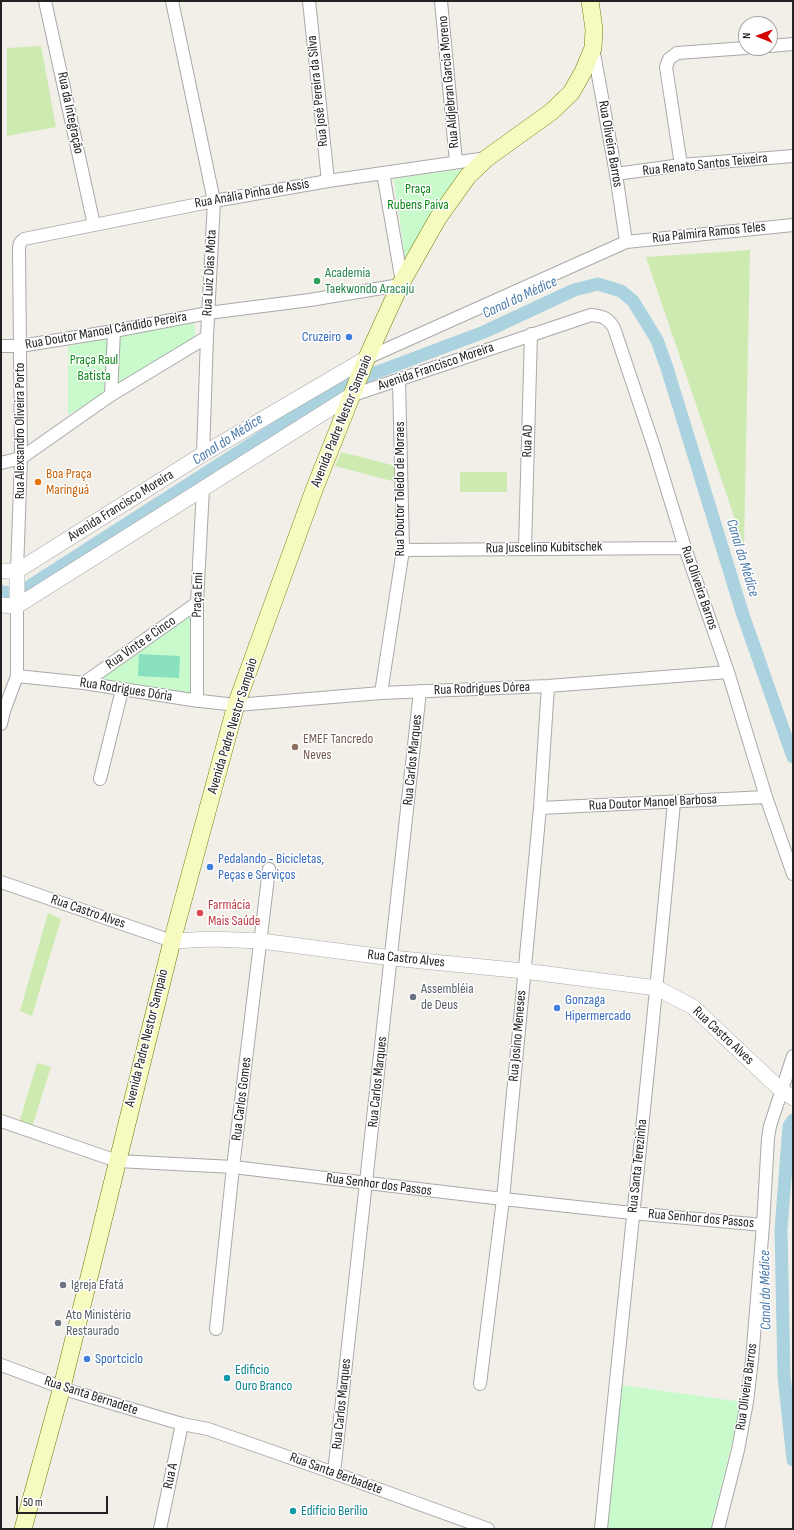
<!DOCTYPE html>
<html>
<head>
<meta charset="utf-8">
<style>
  body { margin:0 }
  #map { position:relative; width:794px; height:1530px; overflow:hidden; background:#f2efe9; font-family:"Sofia Sans Condensed",sans-serif }
  canvas { display:block }
  .frame { position:absolute; inset:0; border:2px solid #222; pointer-events:none }
  .north { position:absolute; left:738px; top:16px; width:40px; height:40px; box-sizing:border-box; background:#fff; border:1px solid #a7a7a7; border-radius:50%; rotate:271deg; font-size:11px; font-weight:700; line-height:16px; text-align:center; color:#222 }
  .north::after { content:''; display:block; margin:auto; width:14px; height:18px; background:#d40000; clip-path:polygon(50% 0,100% 100%,50% 72%,0 100%) }
  .scale { position:absolute; left:16px; top:1496px; width:92px; height:18px; box-sizing:border-box; border:2px solid #222; border-top:0; padding-left:5px; font-size:12px; line-height:14px; white-space:nowrap; color:#222; -webkit-text-stroke:3px #fff; paint-order:stroke }
</style>
</head>
<body>
<div id="map">
<canvas width="794" height="1530"></canvas>
<div class="frame"></div>
<div class="north">N</div>
<div class="scale">50 m</div>
</div>
<script>
const c = document.querySelector('canvas').getContext('2d');
c.lineJoin = 'round';
function fill(path, color) { c.fillStyle = color; c.fill(path, 'evenodd'); }
function trace(path, color, width, dash) { c.strokeStyle = color; c.lineWidth = width; c.lineCap = dash ? 'butt' : 'round'; c.setLineDash(dash || []); c.stroke(path); }
function drawText(font, color, halo, rows, align = 'center') {
  c.font = font + ' "Sofia Sans Condensed",sans-serif'; c.lineWidth = 3; c.setLineDash([]); c.textBaseline = 'middle'; c.strokeStyle = halo; c.fillStyle = color; for (const [text, x, y, turn = 0] of rows) {
    c.save(); c.translate(x, y); c.rotate((+turn || 0) * Math.PI / 180); c.textAlign = isNaN(turn) ? turn : align; if (halo) c.strokeText(text, 0, 0); c.fillText(text, 0, 0); c.restore();
  }
}
const grass = new Path2D(`
  M41,46L56,127L7,136V48Z
  M750,250L744,546L646,257Z
  M341,452L396,466V482L335,466Z
  M460,472H507V492H460Z
  M48,913L61,919L32,1016L20,1011Z
  M37,1063L51,1067L32,1127L19,1123Z`);
const park = new Path2D(`
  M463,169L405,258L394,179Z
  M194,323L196,340L68,415V346Z
  M192,613V695L98,680Z
  M621,1385L742,1402L711,1529H605Z`);
const pitch = new Path2D(`
  M139,654L180,656L179,678L138,676Z`);
const canal = new Path2D(`
  M1,592L19,593L343,385L484,332L574,290L598,284L621,291L633,301L657,340L667,368L743,615L793,757
  M793,1120L789,1126L781,1230L784,1376L793,1460`);
const minor = new Path2D(`
  M45,1L94,225
  M172,1L214,201L207,337L203,454
  M309,1L328,181
  M441,1L456,162
  M770,46L793,44
  M593,48L616,174L626,242
  M681,165L666,67L669,59L677,53L746,48
  M383,173L402,282
  M616,174L681,165L793,156
  M1,346H20L114,331L208,313L310,300L400,285
  M367,358L626,242L793,225
  M111,395L114,331
  M350,396L591,315C603,316 608,318 614,328L654,447L685,548L728,672L766,797L793,874
  M1,463L21,458L111,395L207,337
  M525,548L531,334
  M403,550L685,548
  M17,571L21,458L19,248L20,243L24,239L214,201L328,181L487,158
  M17,676L84,683L192,700L236,705L381,693L548,686L728,672
  M84,683L197,603
  M381,693L403,550L399,380
  M197,701V603L203,488
  M1,724L4,711L17,676V606
  M100,779L122,690
  M540,808L766,797
  M1,882L172,941
  M1,1121L117,1161L233,1167L503,1199L632,1213L763,1225
  M216,1329L233,1167L269,869
  M1,1365L74,1392L182,1424L208,1429L334,1473L488,1529
  M480,1384L503,1199L540,808L548,686
  M334,1473L420,691
  M160,1529L182,1424
  M601,1529C625,1287 652,1045 674,802
  M718,1529L738,1450L747,1402L752,1360L763,1225L768,1138L770,1126L793,1056`);
const tertiary = new Path2D(`
  M1,571H17L203,454L367,358
  M17,571V606
  M1,605L17,606L350,396
  M172,941L212,939L261,941L392,958L524,971L657,988L693,1007L782,1091L793,1098`);
const secondary = new Path2D(`
  M23,1529L62,1387L172,941L236,705L314,490L365,362L400,285L438,218L468,176L487,158L551,112L571,93L583,72L593,48L594,29L590,1`);
const markers = [
  [317,281,4,"#2e9e5b"],
  [349,337,4,"#3f7fe0"],
  [38,482,4,"#e8710a"],
  [295,747,4,"#8d6e63"],
  [210,867,4,"#3f7fe0"],
  [200,913,4,"#e0444e"],
  [413,997,4,"#6b7280"],
  [557,1008,4,"#3f7fe0"],
  [63,1285,4,"#6b7280"],
  [58,1323,4,"#6b7280"],
  [87,1359,4,"#3f7fe0"],
  [227,1378,4,"#0f9aa8"],
  [293,1511,4,"#0f9aa8"]
];
const streetNames = [
  ["Rua Aldjebran Garcia Moreno",449,82,-95],
  ["Rua José Pereira da Silva",318,91,-96],
  ["Rua da Integração",70,113,78],
  ["Rua Oliveira Barros",610,144,80],
  ["Rua Renato Santos Teixeira",705,165,-6],
  ["Rua Anália Pinha de Assis",252,194,-10],
  ["Rua Palmira Ramos Teles",709,233,-6],
  ["Rua Luiz Dias Mota",210,273,-87],
  ["Rua Doutor Manoel Cândido Pereira",106,331,-10],
  ["Avenida Francisco Moreira",436,367,-19],
  ["Avenida Padre Nestor Sampaio",342,421,-68],
  ["Rua Alexsandro Oliveira Porto",20,431,-90],
  ["Rua AD",528,441,-89],
  ["Rua Doutor Toledo de Moraes",400,489,-90],
  ["Avenida Francisco Moreira",121,506,-32],
  ["Rua Juscelino Kubitschek",544,548,-1],
  ["Rua Oliveira Barros",699,588,71],
  ["Praça Emi",198,595,-88],
  ["Rua Vinte e Cinco",141,643,-35],
  ["Rua Rodrigues Dórea",482,689,-2],
  ["Rua Rodrigues Dória",126,690,9],
  ["Avenida Padre Nestor Sampaio",233,726,-73],
  ["Rua Carlos Marques",413,760,-84],
  ["Rua Doutor Manoel Barbosa",653,803,-3],
  ["Rua Castro Alves",88,912,19],
  ["Rua Castro Alves",406,959,6],
  ["Rua Josino Meneses",518,1036,-85],
  ["Rua Castro Alves",723,1036,43],
  ["Avenida Padre Nestor Sampaio",147,1038,-76],
  ["Rua Carlos Marques",378,1082,-84],
  ["Rua Carlos Gomes",242,1099,-83],
  ["Rua Santa Terezinha",638,1166,-84],
  ["Rua Senhor dos Passos",379,1185,7],
  ["Rua Senhor dos Passos",701,1219,5],
  ["Rua Oliveira Barros",747,1387,-82],
  ["Rua Santa Bernadete",91,1396,18],
  ["Rua Carlos Marques",342,1404,-84],
  ["Rua Santa Berbadete",336,1474,20],
  ["Rua A",171,1476,-78]
];
const parkNames = [
  ["Praça",418,189],
  ["Rubens Paiva",418,205],
  ["Praça Raul",94,360],
  ["Batista",94,376]
];
const leisureNames = [
  ["Academia",325,273],
  ["Taekwondo Aracaju",325,289]
];
const shopNames = [
  ["Cruzeiro",341,337,"right"],
  ["Pedalando - Bicicletas,",218,859],
  ["Peças e Serviços",218,875],
  ["Gonzaga",565,1000],
  ["Hipermercado",565,1016],
  ["Sportciclo",95,1359]
];
const foodNames = [
  ["Boa Praça",46,474],
  ["Maringuá",46,490]
];
const educationNames = [
  ["EMEF Tancredo",303,739],
  ["Neves",303,755]
];
const healthNames = [
  ["Farmácia",208,905],
  ["Mais Saúde",208,921]
];
const worshipNames = [
  ["Assembléia",421,989],
  ["de Deus",421,1005],
  ["Igreja Efatá",71,1285],
  ["Ato Ministério",66,1315],
  ["Restaurado",66,1331]
];
const cultureNames = [
  ["Edificio",235,1370],
  ["Ouro Branco",235,1386],
  ["Edifício Berílio",301,1511]
];
const waterNames = [
  ["Canal do Médice",520,298,-25],
  ["Canal do Médice",228,440,-33],
  ["Canal do Médice",742,558,73],
  ["Canal do Médice",766,1290,-91]
];
fill(grass, '#cdebb0');
fill(park, '#c8facc');
fill(pitch, '#88e0be');
trace(canal, '#aad3df', 13);
trace(minor, '#a9a9a9', 14);
trace(tertiary, '#a9a9a9', 16);
trace(secondary, '#707d05', 18);
trace(minor, '#fff', 12);
trace(tertiary, '#fff', 15);
trace(secondary, '#f7fabf', 17);
for (const [x, y, r, color] of markers) { const dot = new Path2D(); dot.arc(x, y, r, 0, 2 * Math.PI); c.fillStyle = color; c.fill(dot); trace(dot, '#fff', 1.5); }
drawText('14px', '#222', '#fff', streetNames);
drawText('14px', '#0c8416', '#fff', parkNames);
drawText('14px', '#27864d', '#fff', leisureNames, 'left');
drawText('14px', '#366cbe', '#fff', shopNames, 'left');
drawText('14px', '#c56008', '#fff', foodNames, 'left');
drawText('14px', '#785e54', '#fff', educationNames, 'left');
drawText('14px', '#be3a42', '#fff', healthNames, 'left');
drawText('14px', '#5b616d', '#fff', worshipNames, 'left');
drawText('14px', '#0d838f', '#fff', cultureNames, 'left');
drawText('italic 15px', '#4a7aab', '#fff', waterNames);
</script>
</body>
</html>
